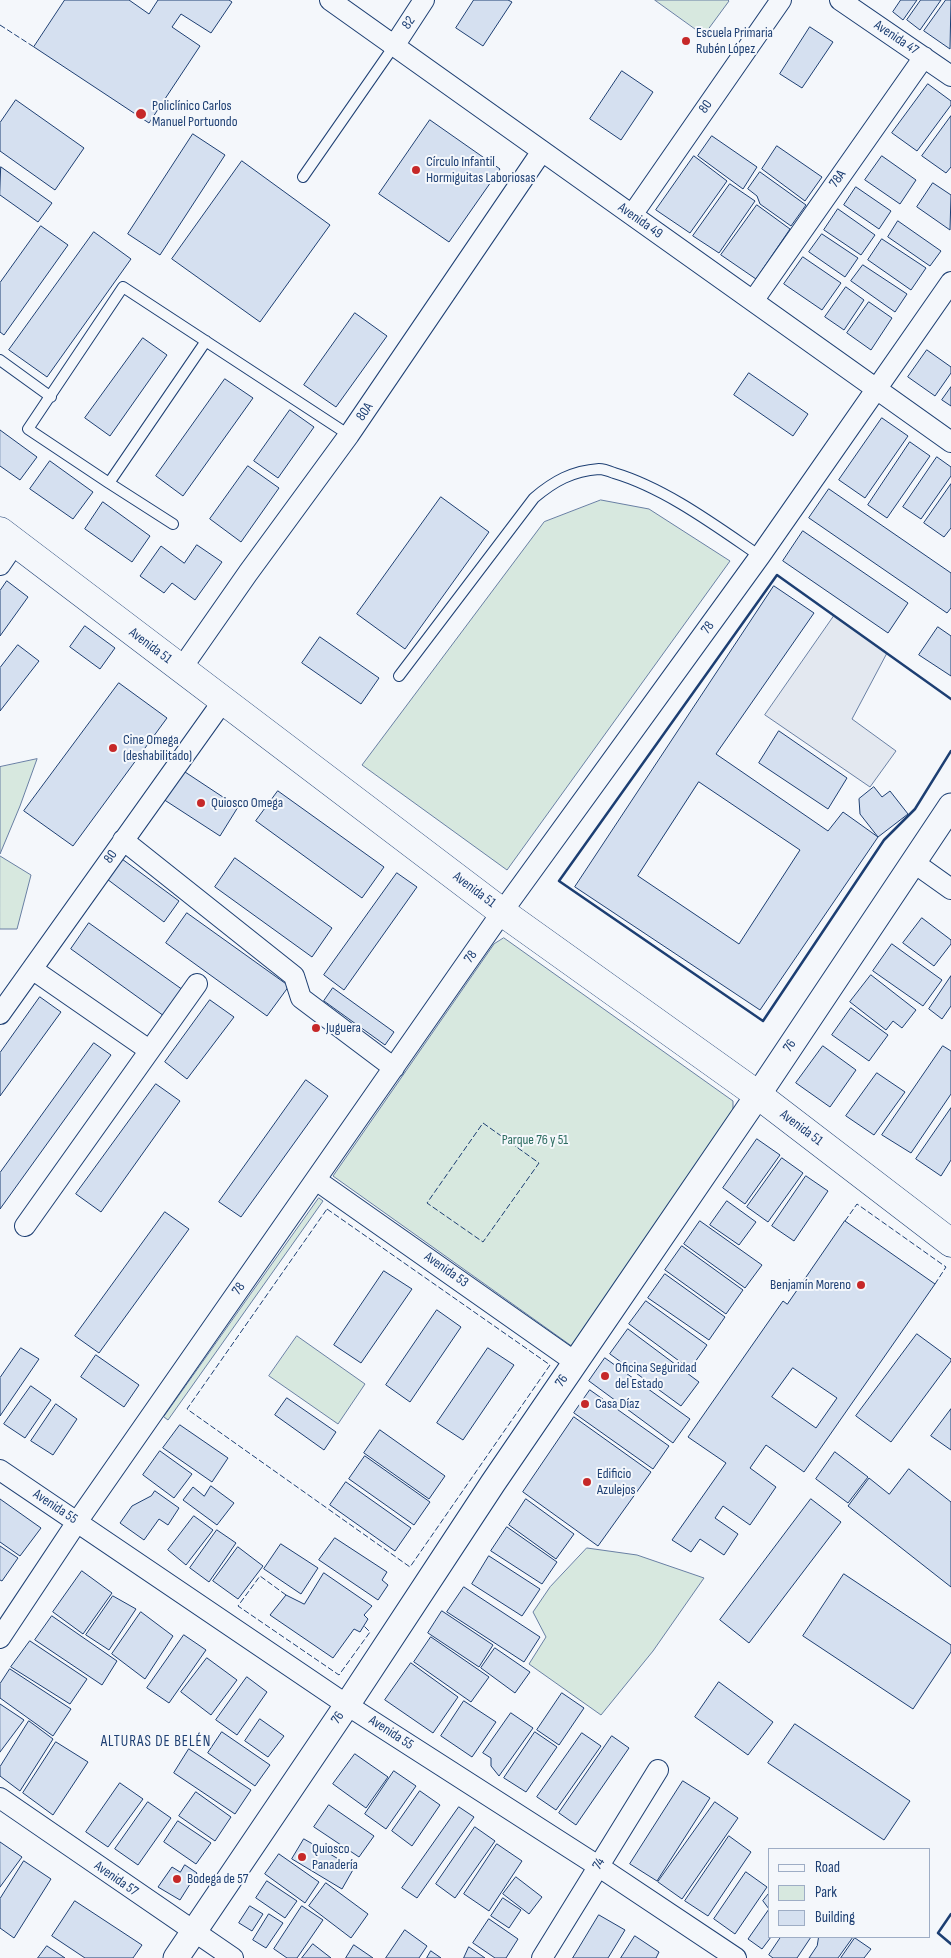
<!DOCTYPE html>
<html>
<head>
<meta charset="utf-8">
<style>
  body { margin:0 }
  #map { position:relative; width:951px; height:1958px; overflow:hidden; background:#f4f7fb; font-family:"Sofia Sans Condensed",sans-serif }
  canvas { display:block }
  .legend { position:absolute; left:768px; top:1848px; width:162px; height:90px; box-sizing:border-box; background:#f4f7fb; border:1px solid #9eadc5; margin:0; padding:6px 9px; list-style:none; font-size:15px; color:#1d3f73 }
  .legend li { display:flex; align-items:center; gap:10px; height:25px }
  .legend b { width:25px; border:1px solid #9eadc5 }
</style>
</head>
<body>
<div id="map">
<canvas width="951" height="1958"></canvas>
<ul class="legend">
<li><b style="height:6px;background:#f4f7fb"></b>Road</li>
<li><b style="height:14px;background:#d7e8df"></b>Park</li>
<li><b style="height:14px;background:#d5e0f0"></b>Building</li>
</ul>
</div>
<script>
const c = document.querySelector('canvas').getContext('2d');
c.lineJoin = 'round';
function fill(path, color) { c.fillStyle = color; c.fill(path, 'evenodd'); }
function trace(path, color, width, dash) { c.strokeStyle = color; c.lineWidth = width; c.lineCap = dash ? 'butt' : 'round'; c.setLineDash(dash || []); c.stroke(path); }
function drawText(font, color, halo, rows, align = 'center') {
  c.font = font + ' "Sofia Sans Condensed",sans-serif'; c.lineWidth = 4; c.setLineDash([]); c.textBaseline = 'middle'; c.strokeStyle = halo; c.fillStyle = color; for (const [text, x, y, turn = 0] of rows) {
    c.save(); c.translate(x, y); c.rotate((+turn || 0) * Math.PI / 180); c.textAlign = isNaN(turn) ? turn : align; if (halo) c.strokeText(text, 0, 0); c.fillText(text, 0, 0); c.restore();
  }
}
const green = new Path2D(`
  M655,0H728L729,1L704,35Z
  M601,500L649,509L730,561L507,870L362,765L544,522Z
  M37,759L20,806L0,854V767Z
  M0,856L31,875L17,929H0Z
  M504,938L733,1101V1111L573,1347L333,1176L494,944Z
  M319,1198L323,1201L168,1420L164,1417Z
  M297,1336L365,1384L338,1424L269,1376Z
  M587,1548L637,1555L704,1578L653,1651L601,1715L529,1664L546,1637L533,1612L550,1587Z`);
const parking = new Path2D(`
  M834,616L887,653L852,719L896,751L870,787L765,715Z`);
const building = new Path2D(`
  M65,0H129L149,14L158,0H229L232,2L211,33L181,14L172,27L200,46L149,123L34,47Z
  M474,0H508L512,2L483,46L456,28Z
  M901,0H917L903,20L893,12Z
  M921,0H941L920,30L907,20Z
  M946,0H951L950,49L924,31Z
  M810,27L833,42L802,88L780,74Z
  M622,71L653,92L621,140L590,119Z
  M928,84L951,101V105L917,151L892,133Z
  M16,100L84,148L55,190L0,151V123Z
  M951,116V167L946,173L922,156Z
  M430,120L500,169L449,242L379,194Z
  M193,134L225,155L160,255L128,234Z
  M712,136L757,167L743,189L698,156Z
  M777,146L822,177L805,201L762,169Z
  M694,156L727,181L690,233L656,210Z
  M882,156L916,180L900,204L865,180Z
  M242,161L330,225L260,322L172,259Z
  M1,167L52,203L38,222L0,195Z
  M760,172L806,205L791,226L760,204L757,196L748,189Z
  M933,183L951,195L950,230L917,207Z
  M730,184L755,201L719,253L693,236Z
  M856,187L891,211L879,229L844,205Z
  M757,205L790,229L756,279L721,255Z
  M838,209L875,235L861,255L824,230Z
  M898,221L941,251L930,266L888,237Z
  M41,226L68,245L4,335L0,332V283Z
  M94,232L131,259L47,377L9,350Z
  M822,234L858,258L845,277L809,252Z
  M882,239L926,268L911,290L868,260Z
  M803,257L841,283L822,310L784,284Z
  M863,265L907,294L895,312L851,281Z
  M846,287L864,300L844,330L825,317Z
  M869,302L892,318L871,350L847,333Z
  M355,313L387,336L336,407L304,385Z
  M143,338L167,355L110,436L85,418Z
  M927,350L951,367V373L935,396L908,377Z
  M749,373L808,414L793,436L734,395Z
  M225,379L253,398L183,496L156,476Z
  M951,387V406L942,400Z
  M290,410L314,427L278,478L254,461Z
  M882,418L908,436L865,498L839,480Z
  M0,430L37,457L20,480L0,466Z
  M910,442L930,456L887,518L868,505Z
  M937,457L951,467V476L921,519L903,507Z
  M50,461L93,492L73,519L30,489Z
  M248,466L279,488L241,542L210,519Z
  M951,484V528L944,537L924,523Z
  M829,489L951,573V608L947,613L809,518Z
  M441,497L489,532L405,649L357,614Z
  M103,502L150,536L132,562L85,529Z
  M803,531L908,603L888,633L783,561Z
  M197,545L222,562L195,600L172,583L164,593L140,576L161,546L184,563Z
  M7,581L28,597L0,636V591Z
  M774,586L814,613L716,754L828,831L843,812L878,837L760,1010L575,887ZM699,782L800,850L739,944L638,876Z
  M85,626L115,648L100,669L70,647Z
  M938,627L951,636V676L919,655Z
  M320,637L379,678L361,704L302,663Z
  M18,645L39,661L0,711V668Z
  M119,683L167,718L73,846L24,811Z
  M779,731L847,778L828,809L759,763Z
  M182,770L238,807L220,836L163,799Z
  M874,787L882,797L890,791L908,814L878,837L860,814L859,799Z
  M278,791L384,867L362,898L256,821Z
  M235,858L332,928L312,957L215,887Z
  M122,859L179,901L164,922L107,879Z
  M397,873L417,887L344,990L324,975Z
  M187,913L289,986L267,1016L166,943Z
  M922,918L951,940V944L934,966L903,943Z
  M89,923L183,990L164,1016L71,949Z
  M892,944L942,980L923,1006L873,971Z
  M871,975L916,1010L902,1028L893,1021L886,1030L850,1002Z
  M951,976V1006L942,1019L929,1009Z
  M333,988L394,1032L385,1045L324,1001Z
  M40,997L61,1012L0,1096V1053Z
  M210,1000L234,1017L187,1079L165,1062Z
  M851,1008L888,1035L869,1061L832,1035Z
  M94,1043L111,1055L0,1209V1173Z
  M823,1046L856,1070L830,1107L796,1083Z
  M943,1046L951,1051V1094L911,1153L882,1135Z
  M877,1073L905,1092L874,1135L846,1116Z
  M306,1080L328,1096L241,1217L219,1202Z
  M156,1084L180,1101L101,1212L76,1194Z
  M951,1108V1160L941,1176L916,1159Z
  M757,1139L780,1155L745,1204L723,1188Z
  M782,1158L803,1173L768,1222L747,1207Z
  M806,1176L828,1191L794,1241L772,1226Z
  M727,1201L756,1222L739,1245L710,1225Z
  M165,1212L189,1229L99,1353L75,1336Z
  M700,1221L762,1265L745,1288L684,1244Z
  M845,1221L935,1284L804,1472L766,1445L750,1468L776,1487L750,1525L723,1506L715,1518L738,1534L724,1555L700,1539L691,1552L672,1540L726,1463L688,1437L783,1301L787,1304ZM793,1368L837,1398L816,1428L772,1397Z
  M682,1246L743,1290L726,1314L665,1270Z
  M384,1271L412,1289L361,1363L334,1345Z
  M665,1274L725,1317L709,1340L648,1298Z
  M646,1301L707,1345L690,1369L629,1324Z
  M437,1310L461,1327L410,1402L386,1385Z
  M628,1329L699,1382L681,1406L610,1354Z
  M917,1334L951,1359V1361L891,1442L856,1416Z
  M21,1348L39,1359L0,1416V1378Z
  M488,1348L514,1365L463,1440L437,1423Z
  M96,1355L139,1385L124,1407L81,1377Z
  M605,1358L690,1419L673,1443L589,1381Z
  M31,1386L51,1400L25,1438L4,1424Z
  M590,1390L669,1446L653,1469L574,1413Z
  M287,1398L336,1432L324,1450L275,1415Z
  M56,1404L77,1419L53,1455L31,1441Z
  M951,1409V1450L931,1436Z
  M574,1417L651,1472L598,1546L523,1492Z
  M180,1425L228,1458L212,1482L163,1448Z
  M380,1430L445,1476L429,1499L364,1453Z
  M160,1451L192,1474L174,1498L143,1475Z
  M835,1452L868,1477L848,1503L816,1479Z
  M365,1456L430,1502L414,1525L349,1479Z
  M909,1469L951,1502V1587L848,1506L869,1478L889,1494Z
  M346,1482L411,1528L395,1551L330,1505Z
  M211,1486L234,1503L217,1525L183,1500L193,1487L204,1496Z
  M155,1491L179,1508L168,1525L159,1519L144,1540L120,1523L132,1506L151,1496Z
  M0,1499L41,1528L20,1556L0,1542Z
  M526,1499L574,1534L556,1559L509,1525Z
  M811,1499L841,1522L749,1643L720,1620Z
  M194,1516L213,1530L186,1565L168,1550Z
  M507,1527L557,1562L542,1584L491,1551Z
  M217,1530L236,1543L209,1582L190,1568Z
  M335,1538L387,1572L382,1580L388,1585L378,1600L319,1560Z
  M281,1544L318,1568L301,1594L264,1569Z
  M0,1546L18,1558L2,1581L0,1580Z
  M238,1547L263,1566L238,1599L213,1581Z
  M489,1556L540,1589L522,1616L472,1584Z
  M82,1571L112,1593L83,1634L53,1612Z
  M324,1573L372,1606L364,1615L368,1619L360,1632L354,1629L333,1658L270,1615L286,1595L304,1604Z
  M844,1574L951,1645V1652L913,1709L803,1636Z
  M464,1587L540,1637L524,1662L447,1612Z
  M113,1596L136,1609L109,1650L86,1635Z
  M442,1611L493,1645L479,1667L428,1633Z
  M141,1612L173,1636L145,1679L112,1654Z
  M52,1616L117,1661L102,1685L35,1640Z
  M184,1635L206,1650L169,1703L147,1688Z
  M431,1637L489,1677L471,1702L414,1662Z
  M30,1641L87,1679L70,1704L11,1667Z
  M495,1648L530,1672L515,1693L481,1668Z
  M207,1658L237,1680L211,1715L181,1692Z
  M411,1663L458,1697L433,1733L385,1700Z
  M10,1669L71,1709L53,1736L0,1698V1684Z
  M247,1677L267,1692L237,1735L216,1720Z
  M719,1682L773,1722L748,1755L695,1717Z
  M562,1693L584,1708L559,1745L537,1730Z
  M464,1701L496,1722L472,1757L441,1736Z
  M0,1704L24,1720L0,1752Z
  M511,1713L533,1728L499,1776L491,1766V1758L483,1753Z
  M260,1719L284,1736L268,1757L245,1741Z
  M29,1721L53,1739L20,1791L0,1776V1767Z
  M795,1724L910,1801L884,1840L768,1763Z
  M222,1732L270,1765L255,1786L208,1753Z
  M535,1732L557,1747L526,1792L504,1778Z
  M582,1733L601,1746L556,1810L537,1797Z
  M612,1736L629,1748L576,1825L559,1813Z
  M56,1742L88,1762L53,1815L23,1793Z
  M189,1749L251,1790L235,1814L174,1773Z
  M355,1754L388,1777L366,1808L333,1784Z
  M394,1771L416,1786L386,1829L365,1814Z
  M683,1781L710,1798L657,1881L630,1864Z
  M120,1783L143,1799L108,1847L86,1832Z
  M420,1791L440,1805L412,1846L392,1831Z
  M196,1792L231,1817L215,1841L179,1816Z
  M148,1802L171,1818L138,1865L115,1849Z
  M715,1802L738,1818L682,1899L658,1882Z
  M329,1805L374,1836L359,1857L314,1827Z
  M459,1807L474,1817L417,1898L402,1888Z
  M178,1821L211,1843L196,1864L164,1842Z
  M475,1827L495,1841L455,1898L436,1884Z
  M729,1836L751,1852L708,1916L685,1901Z
  M304,1839L354,1868L342,1889L292,1859Z
  M0,1842L22,1857L0,1887Z
  M497,1844L522,1861L489,1911L464,1894Z
  M279,1854L319,1882L305,1903L265,1874Z
  M24,1861L51,1879L14,1938L0,1928V1899Z
  M185,1865L197,1873L180,1900L158,1887L172,1867L180,1872Z
  M746,1872L767,1887L735,1934L714,1919Z
  M516,1877L542,1897L529,1914L503,1894Z
  M267,1881L297,1901L285,1918L256,1898Z
  M326,1883L368,1914L351,1938L309,1906Z
  M770,1892L771,1937L762,1949L748,1939L769,1909L763,1901Z
  M503,1898L521,1910L509,1928L491,1916Z
  M75,1901L142,1945L133,1958H85L52,1936Z
  M250,1906L263,1914L252,1931L239,1923Z
  M302,1906L323,1920L297,1958H287L274,1949Z
  M269,1914L283,1923L266,1948L253,1940Z
  M599,1915L625,1930L608,1958H573Z
  M489,1919L518,1939L506,1958H495L473,1943Z
  M405,1930L427,1946L419,1958H386Z
  M635,1936L659,1952L656,1958H621Z
  M781,1937H811L797,1958H773L769,1955Z
  M819,1937H853L838,1958H809L817,1946Z
  M855,1938L871,1949L864,1958H841Z
  M313,1944L331,1958H302Z
  M354,1945L373,1958H346Z
  M47,1946L65,1958H38Z
  M469,1947L485,1958H464Z
  M431,1951L441,1958H427Z`);
const service = new Path2D(`
  M303,177L394,46
  M206,341L109,483L28,429L123,287L349,435
  M0,360L51,397
  M109,483L173,524
  M399,676L534,498C554,481 572,471 599,469C604,469 609,471 614,473C665,488 716,526 760,556`);
const minor = new Path2D(`
  M330,0L951,442
  M840,0L951,76
  M394,46L424,0
  M632,215L781,0
  M753,301L924,57
  M0,565L15,543
  M181,669L248,573L349,435L542,151
  M123,840L294,976L301,998L394,1068
  M913,862L951,889
  M32,969L149,1050
  M0,1014L223,701
  M316,1180L575,1362
  M25,1226L197,984
  M0,1470L347,1705L598,1866L736,1958
  M0,1638L77,1522L502,912L760,556L951,282
  M0,1798L233,1958
  M542,1958L658,1770`);
const tertiary = new Path2D(`
  M176,1958L347,1705L493,1483L758,1095L951,806`);
const primary = new Path2D(`
  M0,531L502,912L758,1095L951,1243`);
const fence = new Path2D(`
  M0,25L34,47
  M483,1123L539,1163L483,1242L427,1203Z
  M327,1209L550,1365L410,1567L187,1409Z
  M845,1221L857,1204L946,1267L935,1284
  M286,1595L260,1576L238,1606L339,1675L370,1632L364,1626`);
const wall = new Path2D(`
  M951,699L777,575L559,881L763,1021L884,840L915,809L951,751
  M951,1914L938,1933L951,1944`);
const markers = [
  [686,41,5,"#c62828"],
  [141,114,6,"#c62828"],
  [416,170,5,"#c62828"],
  [113,748,5,"#c62828"],
  [201,803,5,"#c62828"],
  [316,1028,5,"#c62828"],
  [861,1285,5,"#c62828"],
  [605,1376,5,"#c62828"],
  [585,1404,5,"#c62828"],
  [587,1482,5,"#c62828"],
  [302,1857,5,"#c62828"],
  [177,1879,5,"#c62828"]
];
const streetNames = [
  ["82",409,23,-56],
  ["Avenida 47",896,38,34],
  ["80",706,107,-55],
  ["78A",838,179,-55],
  ["Avenida 49",640,221,35],
  ["80A",365,412,-56],
  ["78",708,628,-54],
  ["Avenida 51",150,646,37],
  ["80",111,857,-55],
  ["Avenida 51",474,890,37],
  ["78",471,957,-55],
  ["76",790,1046,-56],
  ["Avenida 51",801,1128,37],
  ["Avenida 53",446,1270,35],
  ["78",239,1289,-55],
  ["76",562,1381,-56],
  ["Avenida 55",55,1507,34],
  ["76",338,1718,-56],
  ["Avenida 55",391,1733,33],
  ["74",599,1864,-58],
  ["Avenida 57",116,1879,35]
];
const poiNames = [
  ["Escuela Primaria",696,33],
  ["Rubén López",696,49],
  ["Policlínico Carlos",152,106],
  ["Manuel Portuondo",152,122],
  ["Círculo Infantil",426,162],
  ["Hormiguitas Laboriosas",426,178],
  ["Cine Omega",123,740],
  ["(deshabilitado)",123,756],
  ["Quiosco Omega",211,803],
  ["Juguera",326,1028],
  ["Benjamín Moreno",851,1285,"right"],
  ["Oficina Seguridad",615,1368],
  ["del Estado",615,1384],
  ["Casa Díaz",595,1404],
  ["Edificio",597,1474],
  ["Azulejos",597,1490],
  ["Quiosco",312,1849],
  ["Panadería",312,1865],
  ["Bodega de 57",187,1879]
];
const parkNames = [
  ["Parque 76 y 51",535,1140]
];
const neighbourhoodNames = [
  ["ALTURAS DE BELÉN",156,1742]
];
fill(green, '#d7e8df');
trace(green, '#687fa3', 1);
fill(parking, '#e3e8f0');
trace(parking, '#687fa3', 1);
fill(building, '#d5e0f0');
trace(building, '#1d3f73', 1);
trace(service, '#1d3f73', 12);
trace(minor, '#1d3f73', 22);
trace(tertiary, '#1d3f73', 27);
trace(primary, '#1d3f73', 29);
trace(service, '#f4f7fb', 10);
trace(minor, '#f4f7fb', 20);
trace(tertiary, '#f4f7fb', 25);
trace(primary, '#f4f7fb', 28);
trace(fence, '#1d3f73', 1, [6, 2.5]);
trace(wall, '#1d3f73', 2.5);
for (const [x, y, r, color] of markers) { const dot = new Path2D(); dot.arc(x, y, r, 0, 2 * Math.PI); c.fillStyle = color; c.fill(dot); trace(dot, '#f4f7fb', 2); }
drawText('14px', '#1d3f73', '#f4f7fb', streetNames);
drawText('14px', '#1d3f73', '#f4f7fb', poiNames, 'left');
drawText('14px', '#2c6c60', '#f4f7fb', parkNames);
c.letterSpacing = '1px';
drawText('15px', '#1d3f73', '#f4f7fb', neighbourhoodNames);
c.letterSpacing = '0px';
</script>
</body>
</html>
